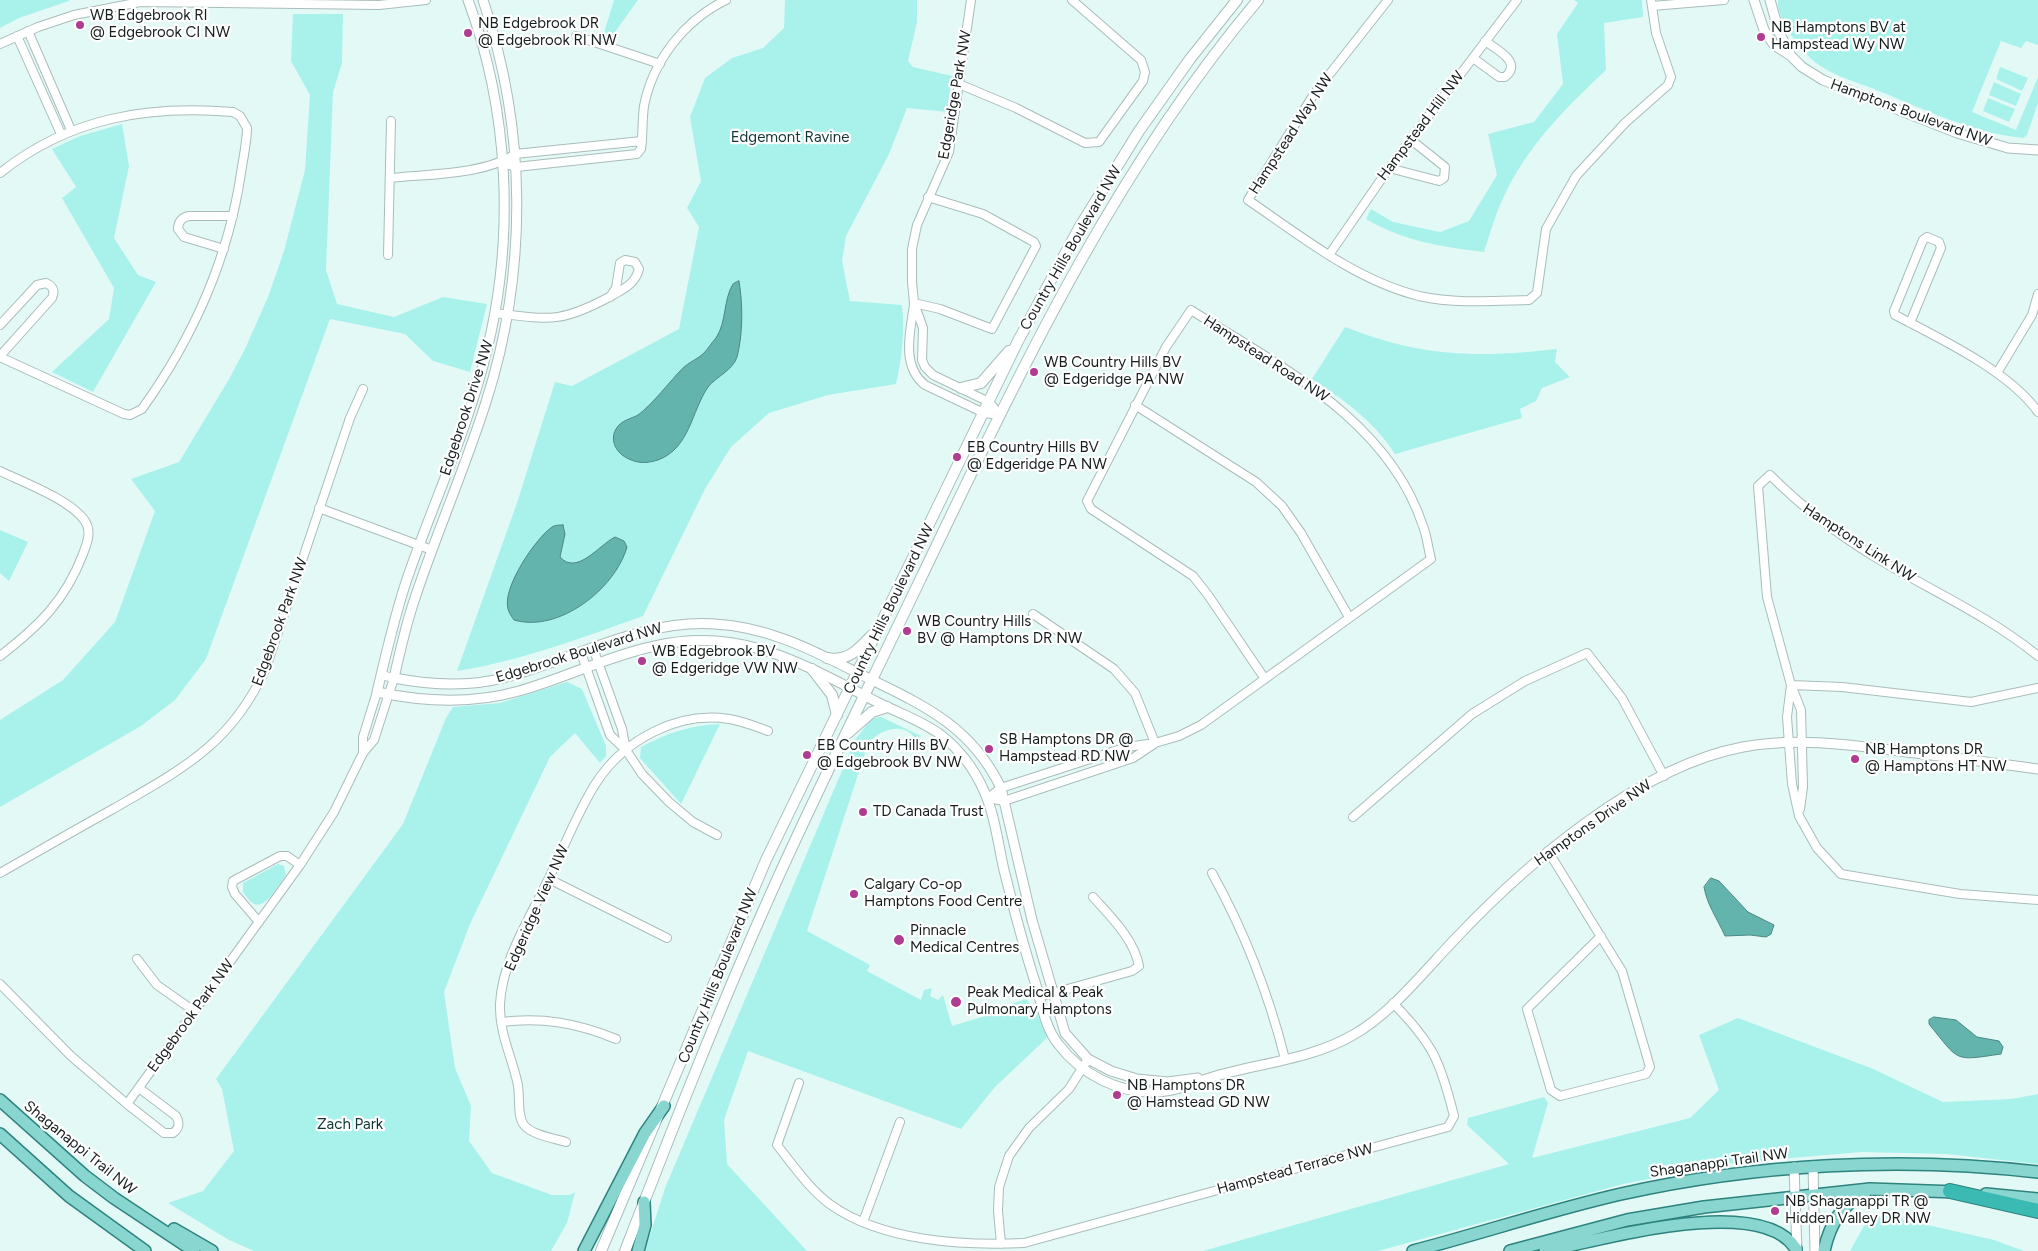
<!DOCTYPE html>
<html>
<head>
<meta charset="utf-8">
<style>
  body { margin:0 }
  canvas { display:block; background:#e3f9f6 }
</style>
</head>
<body>
<canvas width="2038" height="1251"></canvas>
<script>
const c = document.querySelector('canvas').getContext('2d');
c.lineJoin = 'round';
function fill(path, color) { c.fillStyle = color; c.fill(path, 'evenodd'); }
function trace(path, color, width, dash) { c.strokeStyle = color; c.lineWidth = width; c.lineCap = dash ? 'butt' : 'round'; c.setLineDash(dash || []); c.stroke(path); }
function drawText(font, color, halo, rows, align = 'center') {
  c.font = font + ' Figtree,sans-serif'; c.lineWidth = 4.5; c.setLineDash([]); c.textBaseline = 'middle'; c.strokeStyle = halo; c.fillStyle = color; for (const [text, x, y, turn = 0] of rows) {
    c.save(); c.translate(x, y); c.rotate((+turn || 0) * Math.PI / 180); c.textAlign = isNaN(turn) ? turn : align; if (halo) c.strokeText(text, 0, 0); c.fillText(text, 0, 0); c.restore();
  }
}
const green = new Path2D(`
  M0,0H69V1L19,18L0,28Z
  M614,0H638L610,39L603,36Z
  M785,0H917V22L908,61L913,67L952,76L947,112L907,108L889,154L846,236L842,261L850,301L902,305C905,333 902,357 896,384L828,395L769,413L731,447L705,489L643,616C581,638 521,661 457,671L517,503L555,382L572,386L679,329L699,227L687,208L701,181L690,117L705,78L732,58L763,48L784,28Z
  M1574,0H1642L1643,17L1604,23L1606,70C1568,106 1532,141 1508,188C1497,208 1491,231 1484,252C1442,247 1403,241 1366,219L1371,209L1393,222L1440,232L1469,221L1497,175L1488,134L1534,122L1563,84L1557,34L1578,3Z
  M1778,0H2038V45L2026,41L2021,48L2001,41L1972,112L2016,130L2038,77V103L2027,135L2023,138C1973,133 1926,110 1879,91C1860,83 1836,77 1819,65C1804,55 1775,19 1778,0Z
  M293,14H343L342,63L333,92L326,270L337,304L394,317L443,297L487,304L470,372L433,361L405,334L330,319L206,659L175,700L141,726L0,807V720L63,680L115,622L155,511L131,479L179,462L228,381L245,349L268,297L284,251L305,170L310,95L291,61Z
  M2000,67L2028,78L2022,91L1996,79Z
  M1994,82L2021,94L2016,106L1989,95Z
  M1988,98L2015,109L2009,122L1983,111Z
  M122,124L129,166L114,238L138,275L156,282L93,392L52,372L109,319L114,288L62,198L76,187L52,149L80,136Z
  M1345,327C1421,357 1477,358 1557,349L1555,362L1570,377L1542,388L1536,401L1520,409L1522,418L1395,454C1375,422 1343,399 1312,379Z
  M0,530L28,542L9,581L0,573Z
  M567,682L582,689L606,746V756L600,763L575,733L550,757L470,924L444,992L455,1068L471,1106L469,1141L492,1173L552,1195H570L575,1192L567,1223L551,1251H254L229,1240L168,1203L203,1191L234,1151L222,1089L216,1079L403,824L446,718L453,707L500,703Z
  M881,717L921,736L916,740C905,721 879,729 868,744L807,931L870,965L867,971L921,1000L924,990L932,988L930,996L938,1000L943,995L952,1026L998,1012L1002,1007L1026,999L1037,1013L1048,1037L995,1087L961,1129L748,1051L724,1120L727,1164L807,1251H645L665,1188L855,740L872,718Z
  M720,724L681,804L640,758L641,747C666,733 692,725 720,724Z
  M278,864L284,866L286,875C280,883 266,909 254,904C250,902 246,896 243,892V883Z
  M1738,1018L1871,1068L1943,1102L2011,1099L2038,1094V1164L1946,1154L1861,1152L1733,1163L1623,1184L1378,1251H1203L1509,1164L1467,1125L1468,1118L1544,1097L1548,1103L1532,1158L1690,1118L1719,1090L1699,1035Z
  M1888,1216L1994,1240L2024,1251H1850L1869,1217Z`);
const water = new Path2D(`
  M739,281C743,304 743,335 737,357C733,370 716,377 708,387C691,412 690,448 658,460C648,463 639,464 629,459C617,454 609,441 616,429C621,420 631,419 638,415C653,404 669,382 683,368C689,362 698,359 704,353C708,349 712,342 716,338C727,321 723,300 733,284Z
  M563,525L565,534L560,557C577,576 599,545 615,537L624,541L627,547C615,589 559,633 514,620C512,617 509,613 508,609C502,588 535,539 552,527C555,525 559,525 563,525Z
  M1711,878L1719,881L1748,912L1774,925L1771,934L1766,937L1750,935L1725,936C1717,918 1707,905 1704,887Z
  M1934,1017L1956,1020L1977,1037L1999,1041L2003,1047L2001,1054C1953,1061 1960,1062 1929,1024V1020Z`);
const minor = new Path2D(`
  M971,0L949,152L917,225L912,249V282L914,303L923,328L922,360L925,367L933,375L989,402L1000,415
  M1388,0L1314,94L1248,200C1301,236 1355,280 1419,296C1455,304 1493,301 1529,300L1537,293L1546,229L1576,176L1625,123L1668,85L1671,77L1656,33L1651,0
  M1652,6L1724,0
  M28,31L71,130
  M17,36L61,134
  M576,36L660,64
  M0,44L38,27L74,15L140,2L379,5L426,0
  M1473,58L1499,77H1505C1523,62 1497,50 1485,41
  M959,84L1016,108L1085,143L1099,142L1143,81L1145,72L1141,60L1072,0
  M502,163L516,167L637,154L641,149C643,135 642,120 644,106C653,60 685,20 726,0
  M1389,168L1439,181L1444,178L1445,167L1410,139
  M0,173C69,118 146,105 233,112L240,116L247,128C247,142 243,159 241,173C228,260 193,338 142,409L130,415L124,414L0,357
  M390,178C427,174 484,175 515,154L642,141
  M224,249L184,237L178,229C178,222 182,217 189,216H233
  M388,255L391,121
  M1329,255L1389,168L1517,0
  M914,303L940,309L992,329L1036,246L1034,242L983,214L928,197
  M914,305C910,332 901,366 925,385L984,413L1000,415
  M495,313C551,320 562,323 613,295C625,288 635,284 639,269L635,262L625,260L620,263L616,288L610,297
  M1910,323L1941,248L1939,242L1927,237L1923,240L1894,311L1895,315C1939,338 2009,371 2038,412
  M0,325L37,285L46,283C53,286 55,291 52,298L0,356
  M1997,373L2032,315L2038,294
  M1135,405L1256,482L1282,506L1301,533L1349,617
  M0,471C23,482 71,500 85,521C92,532 87,543 83,554C65,601 39,626 0,656
  M319,508L432,550
  M1033,614L1114,669L1135,693L1155,743
  M593,648L622,729L626,750
  M581,653L610,735L626,750L642,774L669,802L693,822L717,835
  M2038,656C1989,616 1930,590 1875,557C1837,534 1802,507 1770,475L1758,486L1767,597L1791,685L1842,687L1971,702L2038,688
  M1791,685L1787,717L1792,784L1799,816L1817,848L1841,874L1960,894L2038,900
  M1792,687L1801,710L1803,787L1800,809
  M363,753V737L377,692
  M988,798L1001,788L1127,747L1155,743L1179,736L1201,725L1431,559C1428,548 1427,536 1423,526C1388,419 1279,366 1191,310L1166,347L1087,501L1091,509L1193,576L1208,595L1265,679
  M988,798L1004,801L1133,758L1154,744
  M1353,817L1472,714L1525,681L1587,653L1622,698L1664,776
  M1548,851L1622,971L1650,1067L1646,1074L1560,1096L1551,1090L1527,1009L1601,936
  M0,873C37,852 75,830 113,809C182,769 231,745 266,668L350,418L363,389
  M1212,873C1244,931 1269,995 1285,1059
  M549,879L667,938
  M259,922L235,894L232,887L233,881L280,856H287L300,865
  M137,959L157,985L194,1011
  M0,984L71,1056L127,1104L300,865L334,812L363,753L374,740L394,678L381,675
  M1039,997L1132,971L1139,966C1134,939 1111,917 1093,897
  M501,1022C543,1017 577,1023 616,1039
  M799,1083L777,1145C793,1165 810,1190 831,1205C882,1241 963,1246 1024,1243L1448,1127L1454,1116C1440,1060 1433,1044 1393,1003
  M127,1104L164,1133H173C179,1129 180,1122 176,1116L139,1088
  M566,1142C553,1138 532,1135 524,1125C516,1115 521,1093 517,1081C511,1055 499,1032 500,1004C502,962 528,921 546,884C563,851 576,814 596,783C624,740 677,711 729,719C742,721 755,726 768,731
  M863,1222L900,1122
  M1001,1244L998,1211L999,1187L1009,1156L1029,1128L1069,1089L1088,1059`);
const tertiary = new Path2D(`
  M468,0C509,110 515,236 487,350C468,430 432,505 406,582C394,618 386,655 377,692C424,702 473,704 519,691C565,678 608,656 655,646C741,626 803,664 877,702C898,713 921,720 941,735C960,750 974,768 984,791C995,815 998,844 1004,870C1014,910 1024,949 1037,988C1042,1008 1046,1029 1059,1045C1081,1074 1119,1094 1157,1092C1177,1091 1196,1082 1216,1076C1261,1063 1312,1059 1353,1035C1391,1014 1426,969 1457,937C1527,863 1640,766 1743,747C1798,737 1851,745 1906,752C1950,757 1994,763 2038,769
  M483,0C527,130 528,271 486,402C465,468 437,532 415,598C406,624 400,651 394,678C430,685 468,687 503,678C573,660 641,619 715,624C774,627 823,656 874,681C930,708 973,730 1001,788L1032,920L1065,1033L1088,1059L1111,1071L1137,1079L1168,1082L1198,1078
  M1754,0L1764,30L1774,45L1791,56L1802,67L1823,80L1957,133L2008,148L2038,150
  M1770,0L1779,32L1791,56
  M1813,1166L1815,1251
  M1794,1167L1797,1251`);
const secondary = new Path2D(`
  M961,388L981,383L1009,351
  M827,658C848,662 859,649 872,635
  M812,669L832,695L837,715
  M848,733L872,712L887,707
  M601,1251L766,860L1018,341L1079,228L1139,131L1190,59L1237,0
  M625,1251C672,1130 719,1009 772,891C819,786 871,683 921,578C1018,376 1112,173 1258,0`);
const primary = new Path2D(`
  M0,1100L85,1176L114,1198L194,1251
  M0,1134L69,1196L145,1251
  M1986,1194L2038,1199
  M174,1229L212,1251
  M584,1251L645,1133L664,1106
  M638,1251L645,1225L644,1202
  M1413,1251C1482,1233 1551,1210 1621,1194C1755,1164 1901,1156 2038,1172
  M1510,1251L1627,1220L1704,1207L1870,1189L1957,1192
  M1545,1251C1600,1240 1761,1193 1796,1249
  M1824,1251C1830,1223 1842,1205 1866,1191`);
const motorway = new Path2D(`
  M1950,1191L2038,1211`);
const markers = [
  [80,25,5,"#b03b92"],
  [468,33,5,"#b03b92"],
  [1761,37,5,"#b03b92"],
  [1034,372,5,"#b03b92"],
  [957,457,5,"#b03b92"],
  [907,631,5,"#b03b92"],
  [642,661,5,"#b03b92"],
  [989,749,5,"#b03b92"],
  [807,755,5,"#b03b92"],
  [1855,759,5,"#b03b92"],
  [863,812,5,"#b03b92"],
  [854,894,5,"#b03b92"],
  [899,940,6,"#b03b92"],
  [956,1002,6,"#b03b92"],
  [1117,1095,5,"#b03b92"],
  [1775,1211,5,"#b03b92"]
];
const poiNames = [
  ["WB Edgebrook RI",90,16],
  ["@ Edgebrook CI NW",90,33],
  ["NB Edgebrook DR",478,24],
  ["@ Edgebrook RI NW",478,41],
  ["NB Hamptons BV at",1771,28],
  ["Hampstead Wy NW",1771,45],
  ["WB Country Hills BV",1044,363],
  ["@ Edgeridge PA NW",1044,380],
  ["EB Country Hills BV",967,448],
  ["@ Edgeridge PA NW",967,465],
  ["WB Country Hills",917,622],
  ["BV @ Hamptons DR NW",917,639],
  ["WB Edgebrook BV",652,652],
  ["@ Edgeridge VW NW",652,669],
  ["SB Hamptons DR @",999,740],
  ["Hampstead RD NW",999,757],
  ["EB Country Hills BV",817,746],
  ["@ Edgebrook BV NW",817,763],
  ["NB Hamptons DR",1865,750],
  ["@ Hamptons HT NW",1865,767],
  ["TD Canada Trust",873,812],
  ["Calgary Co-op",864,885],
  ["Hamptons Food Centre",864,902],
  ["Pinnacle",910,931],
  ["Medical Centres",910,948],
  ["Peak Medical & Peak",967,993],
  ["Pulmonary Hamptons",967,1010],
  ["NB Hamptons DR",1127,1086],
  ["@ Hamstead GD NW",1127,1103],
  ["NB Shaganappi TR @",1785,1202],
  ["Hidden Valley DR NW",1785,1219]
];
const streetNames = [
  ["Edgeridge Park NW",955,95,-80],
  ["Hamptons Boulevard NW",1911,113,20],
  ["Hampstead Hill NW",1421,126,-53],
  ["Hampstead Way NW",1291,134,-57],
  ["Country Hills Boulevard NW",1071,248,-60],
  ["Hampstead Road NW",1266,359,33],
  ["Edgebrook Drive NW",467,408,-72],
  ["Hamptons Link NW",1859,543,33],
  ["Country Hills Boulevard NW",889,609,-64],
  ["Edgebrook Park NW",280,622,-70],
  ["Edgebrook Boulevard NW",579,653,-17],
  ["Hamptons Drive NW",1593,823,-35],
  ["Edgeridge View NW",537,908,-66],
  ["Country Hills Boulevard NW",718,976,-68],
  ["Edgebrook Park NW",191,1016,-54],
  ["Shaganappi Trail NW",80,1148,39],
  ["Shaganappi Trail NW",1719,1163,-8],
  ["Hampstead Terrace NW",1295,1169,-15]
];
const parkNames = [
  ["Edgemont Ravine",790,138],
  ["Zach Park",350,1125]
];
fill(green, '#a9f2ec');
fill(water, '#64b4ae');
trace(water, '#4d8783', 1);
trace(minor, '#a9bdbb', 10);
trace(tertiary, '#a9bdbb', 11);
trace(secondary, '#a9bdbb', 12);
trace(primary, '#2e837e', 14);
trace(motorway, '#2e837e', 16);
trace(minor, '#fff', 8);
trace(tertiary, '#fff', 9);
trace(secondary, '#fff', 10);
trace(primary, '#89d6d1', 11);
trace(motorway, '#3abab2', 14);
for (const [x, y, r, color] of markers) { const dot = new Path2D(); dot.arc(x, y, r, 0, 2 * Math.PI); c.fillStyle = color; c.fill(dot); trace(dot, '#fff', 2); }
drawText('15px', '#171e1e', '#fff', poiNames, 'left');
drawText('15px', '#171e1e', '#fff', streetNames);
drawText('15px', '#103735', '#fff', parkNames);
</script>
</body>
</html>
